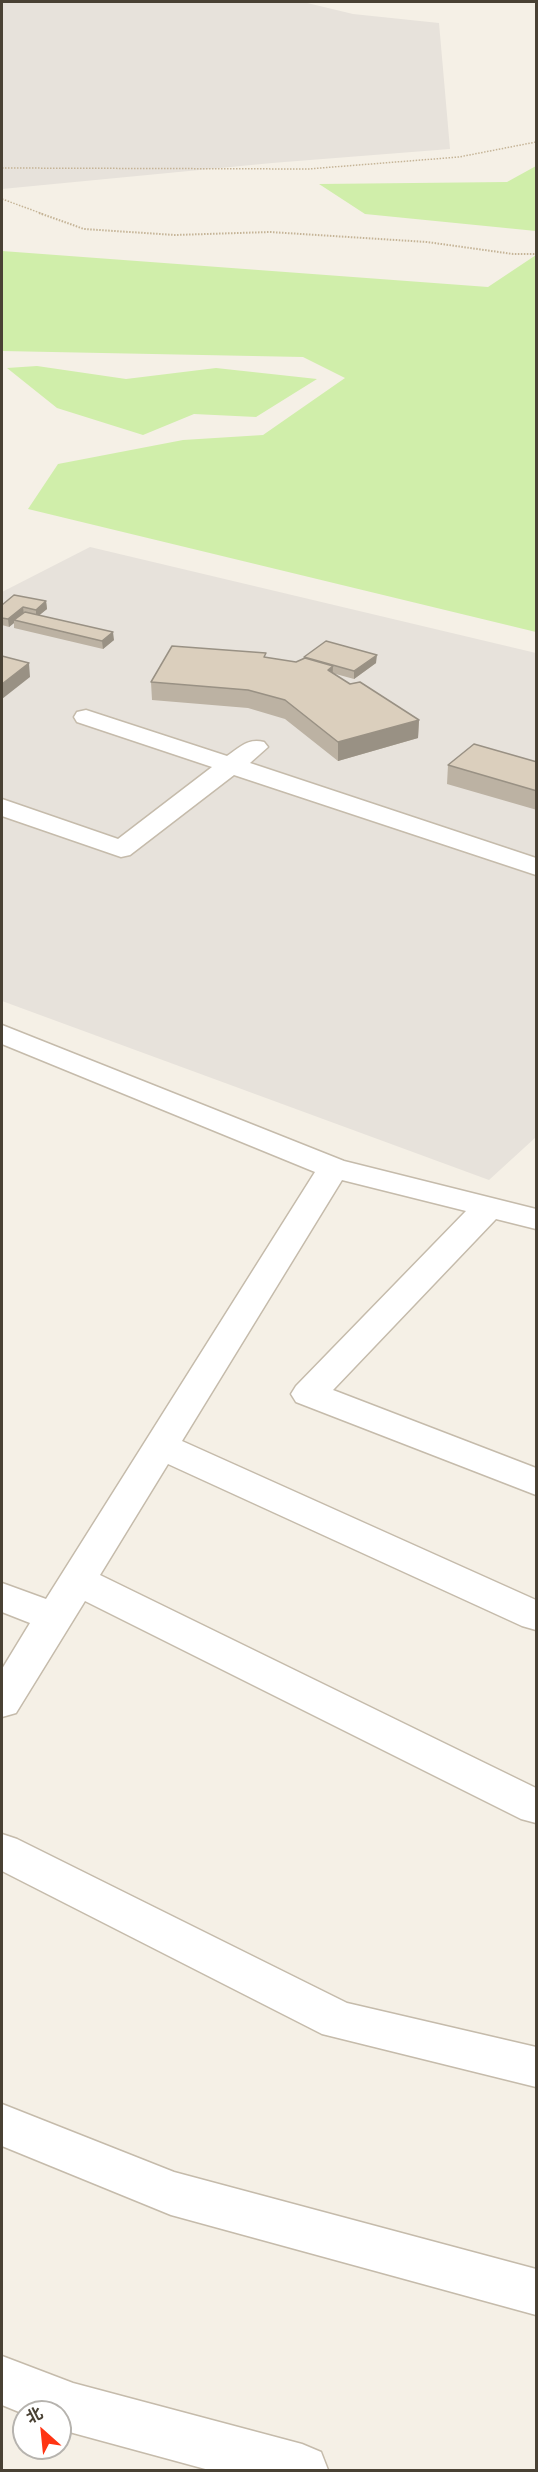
<!DOCTYPE html>
<html>
<head>
<meta charset="utf-8">
<style>
  body { margin:0 }
  #map { position:relative; width:538px; height:2472px; overflow:hidden; background:#f5f0e6; font-family:Arial,"Noto Sans SC",sans-serif }
  canvas { display:block }
  .frame { position:absolute; inset:0; border:3px solid #494134; pointer-events:none }
  .north { position:absolute; left:12px; top:2400px; width:60px; height:60px; box-sizing:border-box; background:#fff; border:2px solid #b6b3ae; border-radius:50%; rotate:333deg; font-size:16px; font-weight:700; line-height:24px; text-align:center; color:#494134 }
  .north::after { content:''; display:block; margin:auto; width:21px; height:27px; background:#ff3413; clip-path:polygon(50% 0,100% 100%,50% 72%,0 100%) }
</style>
</head>
<body>
<div id="map">
<canvas width="538" height="2472"></canvas>
<div class="frame"></div>
<div class="north">北</div>
</div>
<script>
const c = document.querySelector('canvas').getContext('2d');
c.lineJoin = 'round';
function fill(path, color) { c.fillStyle = color; c.fill(path, 'evenodd'); }
function trace(path, color, width, dash) { c.strokeStyle = color; c.lineWidth = width; c.lineCap = dash ? 'butt' : 'round'; c.setLineDash(dash || []); c.stroke(path); }
const industrial = new Path2D(`
  M2,2H303L353,14L439,23L450,149L272,163L2,189Z
  M90,547L536,653V1137L489,1180L2,1001V592Z`);
const green = new Path2D(`
  M536,166V231L365,214L319,184L507,182Z
  M2,251L488,287L536,255V632L28,509L58,464L183,440L263,435L345,378L303,357L2,351Z
  M37,366L126,379L216,368L317,379L256,417L194,414L143,435L57,408L7,368Z`);
const pathFar1 = new Path2D(`
  M2,168L308,169L459,157L536,142
  M2,199L43,214`);
const path = new Path2D(`
  M39,213L84,229L175,235L270,232L427,242L513,254H536`);
const minor = new Path2D(`
  M86,710L227,756C240,747 248,738 264,742L268,747L250,763L536,858V875L234,775L130,855L121,857L2,816V799L118,839L212,767L77,722L74,717L77,712Z
  M2,1025L344,1161L536,1209V1229L496,1219L333,1390L536,1468V1495L296,1402L291,1394L296,1386L466,1211L342,1180L182,1441L536,1600V1630L522,1626L168,1464L100,1575L536,1788V1823L521,1819L85,1601L16,1713L2,1717V1669L30,1623L2,1612V1583L46,1599L315,1172L2,1044Z
  M2,1834L17,1839L347,2003L536,2047V2087L322,2034L2,1871Z
  M2,2104L174,2172L536,2269V2315L171,2215L2,2146Z
  M2,2356L73,2383L302,2444L321,2452L328,2470H209L73,2433L60,2428V2412H24V2414L2,2405Z`);
const wall = new Path2D(`
  M46,601L47,609L39,615L114,640L103,649L14,628V623L9,627L2,625V605Z
  M304,657L376,663L354,679L332,673L350,684L419,720L418,738L338,761L285,719L248,708L152,700L151,682L266,658L296,662L304,658Z
  M537,762V810L447,784L448,765Z`);
const shadedWall = new Path2D(`
  M46,601L47,609L36,618V610Z
  M23,607L24,615L14,620V623L9,627L8,619Z
  M113,632L114,640L103,649L102,641Z
  M377,655L376,663L354,679V671Z
  M29,663L30,677L2,699V684Z
  M333,666L332,684L328,670Z
  M419,720L418,738L338,761V742Z`);
const building = new Path2D(`
  M14,595L46,601L36,610L23,607L8,619L2,618V605Z
  M25,612L113,632L102,641L14,620Z
  M326,641L377,655L354,671L304,657Z
  M172,646L266,653L264,657L296,662L305,658L333,666L328,670L350,684L360,682L419,720L338,742L285,700L248,690L151,682Z
  M2,656L29,663L2,684Z
  M474,744L537,762V791L448,765Z`);
fill(industrial, '#e7e2db');
fill(green, '#d0eeaa');
trace(minor, '#c5bbab', 3);
trace(pathFar1, '#c5b497', 1.5, [1.5, 1.5]);
trace(path, '#c5b497', 2, [1.5, 1.5]);
fill(minor, '#fff');
fill(wall, '#bcb2a3');
fill(shadedWall, '#999184');
fill(building, '#dbcfbd');
trace(building, '#999184', 1.5);
</script>
</body>
</html>
